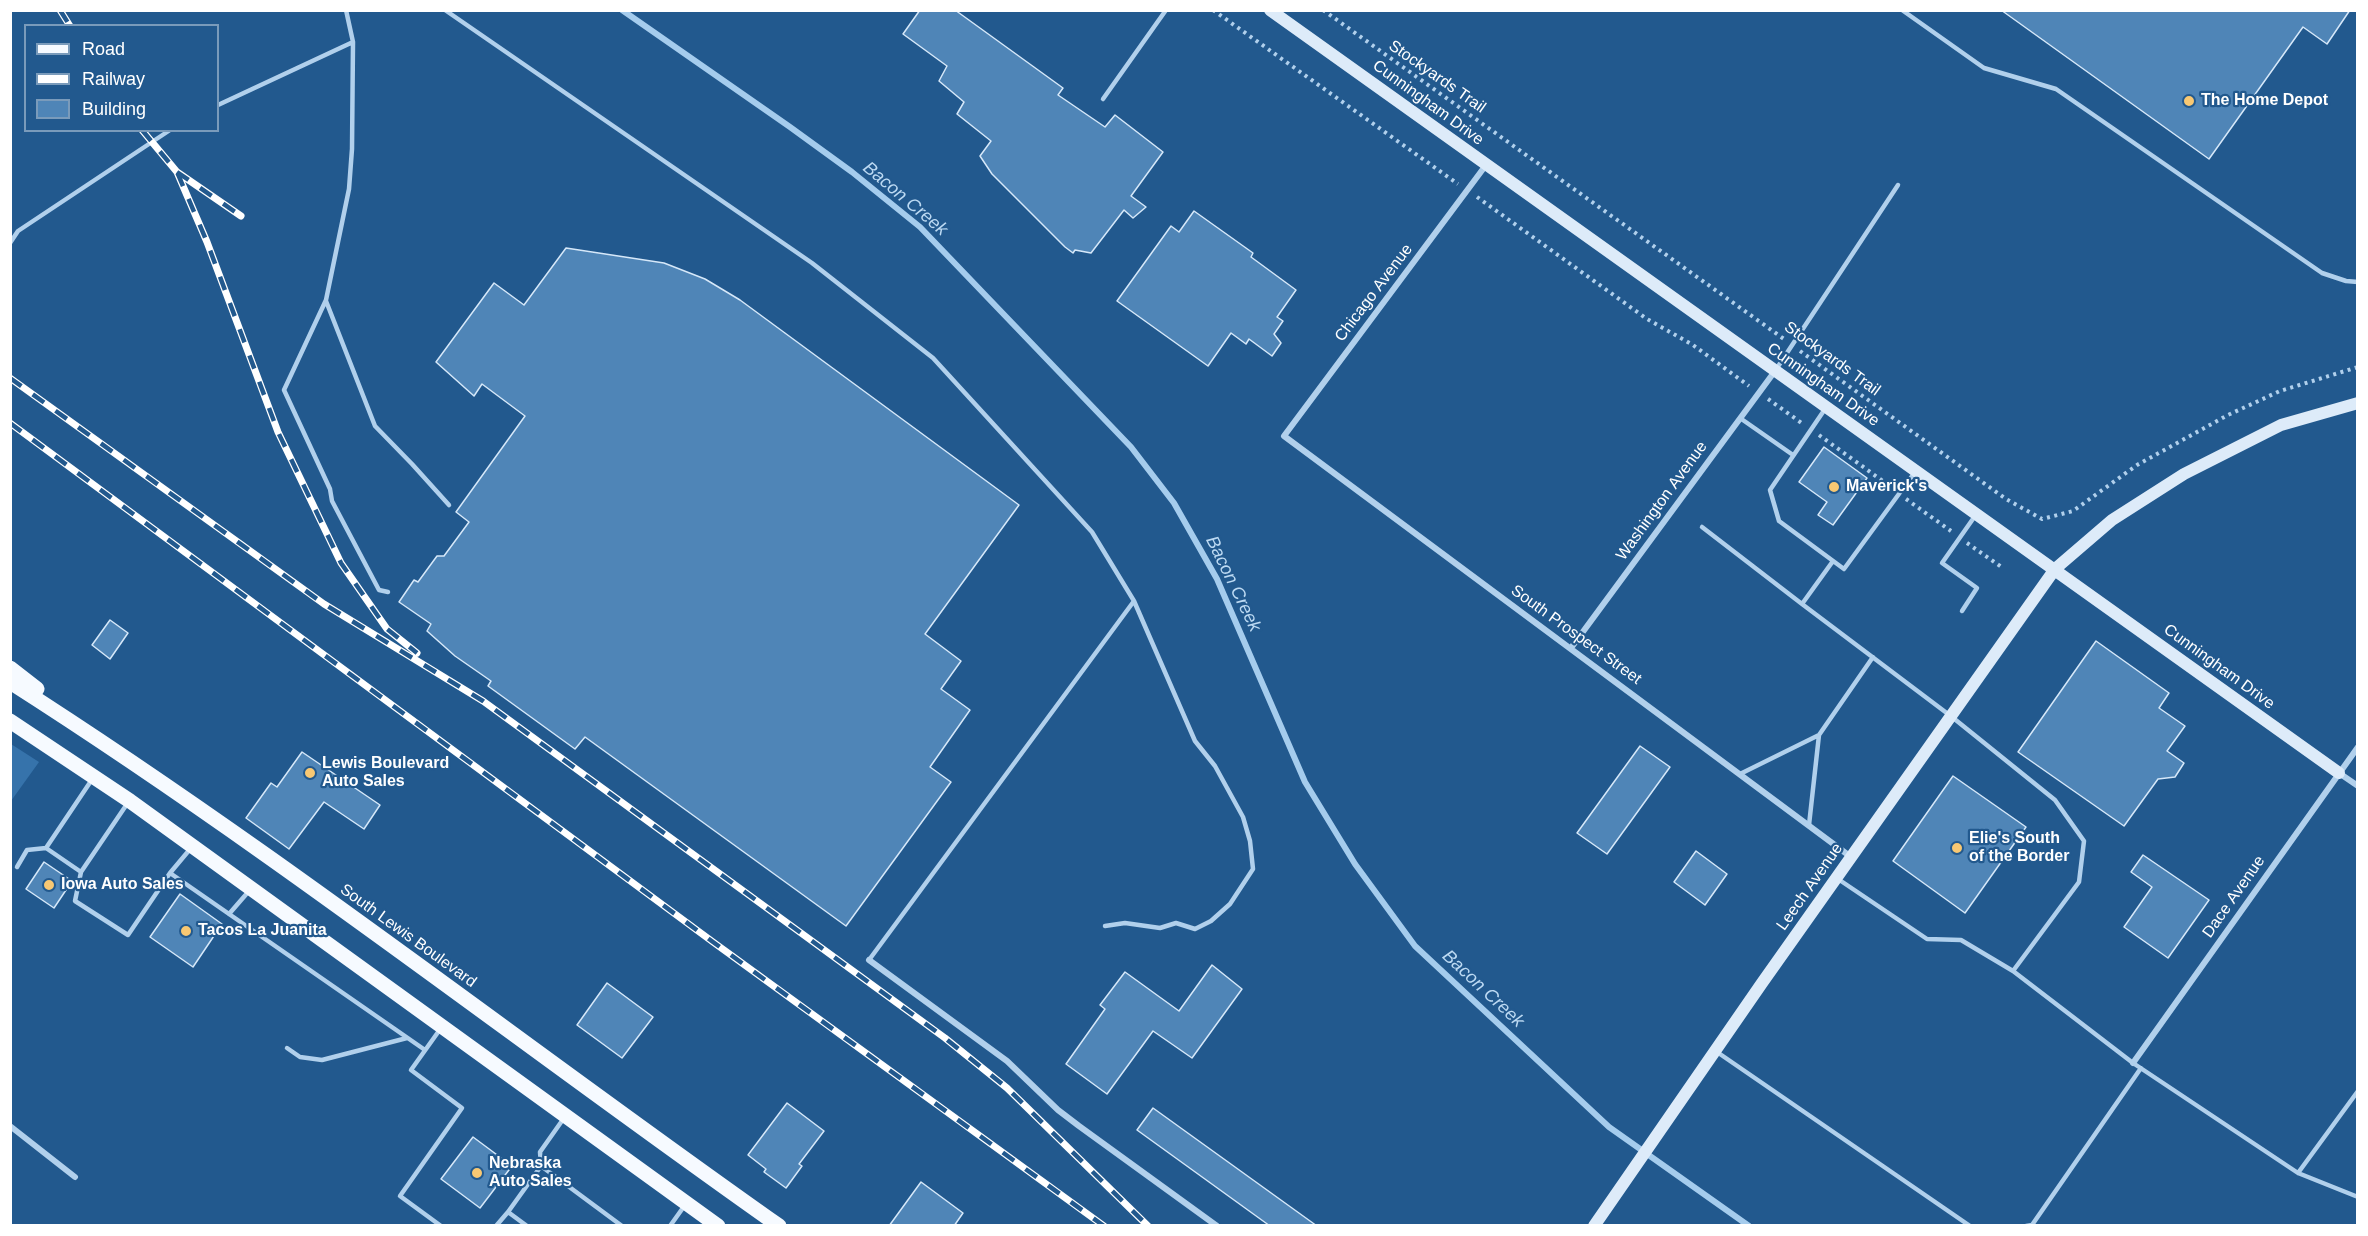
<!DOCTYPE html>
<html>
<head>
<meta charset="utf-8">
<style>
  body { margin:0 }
  #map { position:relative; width:2368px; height:1236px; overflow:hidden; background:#22598e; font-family:Arial,sans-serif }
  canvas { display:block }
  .frame { position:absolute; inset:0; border:12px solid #fff; pointer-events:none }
  .legend { position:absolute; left:24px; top:24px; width:195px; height:108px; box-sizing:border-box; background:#22598e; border:2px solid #7a9bbb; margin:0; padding:8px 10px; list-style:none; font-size:18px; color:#fff }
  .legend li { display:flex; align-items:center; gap:12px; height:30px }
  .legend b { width:30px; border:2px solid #7a9bbb }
</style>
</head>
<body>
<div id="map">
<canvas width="2368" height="1236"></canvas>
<div class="frame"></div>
<ul class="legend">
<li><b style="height:8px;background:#f6faff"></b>Road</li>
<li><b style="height:8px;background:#fff"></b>Railway</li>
<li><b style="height:16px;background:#4f85b7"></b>Building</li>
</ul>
</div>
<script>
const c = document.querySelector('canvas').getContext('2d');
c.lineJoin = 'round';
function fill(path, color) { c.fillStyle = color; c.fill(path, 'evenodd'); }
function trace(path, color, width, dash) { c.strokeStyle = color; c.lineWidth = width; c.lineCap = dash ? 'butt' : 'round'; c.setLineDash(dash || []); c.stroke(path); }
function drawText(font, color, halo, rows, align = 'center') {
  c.font = font + ' Arial,sans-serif'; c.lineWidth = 4.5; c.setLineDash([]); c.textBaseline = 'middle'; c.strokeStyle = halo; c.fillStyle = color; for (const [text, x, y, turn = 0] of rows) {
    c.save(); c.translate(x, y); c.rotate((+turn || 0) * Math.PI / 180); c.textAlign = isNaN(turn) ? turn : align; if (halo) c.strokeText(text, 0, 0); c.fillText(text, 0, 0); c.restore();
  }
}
const green = new Path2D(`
  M11,744L39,762L11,801Z`);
const stream = new Path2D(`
  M622,10L790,127L852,172L920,227L1131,447L1174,503L1217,579L1305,782L1355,864L1415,946L1609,1127L1749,1226`);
const building = new Path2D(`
  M920,10H955L1063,88L1058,95L1105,127L1115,115L1163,152L1131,196L1146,207L1133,218L1124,210L1091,253L1075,250L1073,253L1065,247L992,174L980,156L991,141L957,114L964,102L939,81L947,66L903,34Z
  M2001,10H2350L2327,44L2303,27L2209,159Z
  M1194,211L1253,253L1251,257L1296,290L1277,317L1283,321L1274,334L1281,343L1272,356L1249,339L1246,344L1231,333L1208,366L1117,301L1171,226L1179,232Z
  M566,248L664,263L705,279L740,300L1019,505L925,634L961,661L941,689L970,710L930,767L951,782L846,926L585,737L575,749L488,686L491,681L455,656L427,631L431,624L399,602L414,580L418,582L437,556H444L469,522L456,512L525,416L482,384L474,396L436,362L494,283L524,305Z
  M1824,447L1867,478L1833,525L1818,515L1827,502L1799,482Z
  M110,620L128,633L110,659L92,645Z
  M2096,641L2169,693L2159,708L2185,726L2167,751L2184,763L2175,777L2158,779L2124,826L2018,752Z
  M1640,746L1670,767L1607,854L1577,833Z
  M302,752L380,805L364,829L324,802L289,849L246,818L271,783L277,787Z
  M1953,776L2026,827L1965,913L1893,861Z
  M1696,851L1727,874L1705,905L1674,882Z
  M2143,855L2209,900L2168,958L2124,927L2152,887L2131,872Z
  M44,862L72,881L54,908L26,889Z
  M180,894L222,924L193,967L150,937Z
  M1212,965L1242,989L1192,1058L1153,1031L1107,1094L1066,1064L1105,1009L1100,1005L1125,972L1179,1011Z
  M607,983L653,1017L622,1058L577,1025Z
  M787,1103L824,1131L799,1164L802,1166L786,1188L764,1172L766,1169L748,1155Z
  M1153,1108L1317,1226H1270L1137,1130Z
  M473,1137L512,1166L480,1208L441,1179Z
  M921,1182L963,1213L954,1226H889Z`);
const path = new Path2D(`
  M1213,10L1458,184
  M1323,10L1784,339
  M1477,197L1647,319L1693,345L1749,386
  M1800,351L2006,499L2042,519L2073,511L2137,465L2228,415L2280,391L2358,367
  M1768,399L1803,424
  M1819,435L1891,487
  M1906,499L1951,531
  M1967,543L2003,568`);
const lane = new Path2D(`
  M346,10L353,42L352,149L349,189L326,300L284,390L330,489L332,501L379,590L388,592
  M445,10L812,263L933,358L1092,532L1134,601L1195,741L1215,766L1243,817L1250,841L1253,869L1230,904L1211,921L1195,929L1176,923L1160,928L1125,923L1105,926
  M1902,10L1984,68L2056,89L2322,273L2346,281L2358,282
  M1103,99L1166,10
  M218,105L353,42
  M10,243L18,231L170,130
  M326,301L375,426L412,464L449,505
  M1775,371L1898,185
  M1825,409L1770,490L1779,521L1844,569L1915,472
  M1740,418L1793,455
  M1702,527L1802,604
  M1833,561L1802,604L1952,717L2055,800L2084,841L2079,882L2013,971L1961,940L1927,939L1838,879
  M1962,611L1977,588L1942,563L1975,516
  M1740,774L1819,735
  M127,804L81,872L75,901L128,935L170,873
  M1809,825L1819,735L1873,657
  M191,848L170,873L425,1050
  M17,867L27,850L46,848
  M81,872L46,848L93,778
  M229,914L249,891
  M869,960L1134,601
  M2013,971L2133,1063L2298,1173L2358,1197
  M287,1048L300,1057L322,1060L407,1038
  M1717,1052L1970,1226
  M564,1118L540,1152L541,1166L622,1226
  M2298,1173L2358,1091
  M441,1226L400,1196L462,1108L411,1070L441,1028
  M496,1226L508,1212
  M527,1226L508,1212L541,1166
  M670,1226L685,1205
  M2026,1226L2032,1225L2141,1068`);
const street = new Path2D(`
  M1486,165L1284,436L1851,857
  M1571,648L1775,371
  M2339,773L2358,786
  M869,960L1007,1061L1058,1110L1079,1126L1217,1226
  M2133,1063L2358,747
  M10,1126L75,1177`);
const secondary = new Path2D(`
  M1270,10L2339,773
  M1594,1226L1762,983L2055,569L2112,520L2184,474L2281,425L2358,403`);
const primary = new Path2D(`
  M10,668L37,689
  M10,682C275,851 522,1045 779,1226
  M10,721L130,801L718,1226`);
const rail = new Path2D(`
  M60,10L70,26
  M142,130L177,172L207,242L278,432L341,563L387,629L417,653
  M177,172L241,216
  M10,378L324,604L483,701L945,1038L1007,1088L1148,1226
  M10,423L713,942L1104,1226`);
const markers = [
  [2189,101,6,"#f8c873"],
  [1834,487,6,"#f8c873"],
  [310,773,6,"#f8c873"],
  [1957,848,6,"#f8c873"],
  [49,885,6,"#f8c873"],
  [186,931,6,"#f8c873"],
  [477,1173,6,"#f8c873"]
];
const streetNames = [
  ["Stockyards Trail",1437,77,35],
  ["Cunningham Drive",1428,103,36],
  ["Chicago Avenue",1374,293,-53],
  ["Stockyards Trail",1832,359,36],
  ["Cunningham Drive",1823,385,35],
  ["Washington Avenue",1662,501,-54],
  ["South Prospect Street",1576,635,36],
  ["Cunningham Drive",2219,667,36],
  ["Leech Avenue",1810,887,-55],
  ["Dace Avenue",2234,897,-55],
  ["South Lewis Boulevard",408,936,36]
];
const poiNames = [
  ["The Home Depot",2201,101],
  ["Maverick's",1846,487],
  ["Lewis Boulevard",322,764],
  ["Auto Sales",322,782],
  ["Elie's South",1969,839],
  ["of the Border",1969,857],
  ["Iowa Auto Sales",61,885],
  ["Tacos La Juanita",198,931],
  ["Nebraska",489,1164],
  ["Auto Sales",489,1182]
];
const waterNames = [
  ["Bacon Creek",905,199,40],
  ["Bacon Creek",1233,584,64],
  ["Bacon Creek",1483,989,43]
];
fill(green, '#3673ab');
trace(stream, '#a5cced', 6);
fill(building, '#4f85b7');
trace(building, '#d6e8f9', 1.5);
trace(path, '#b1d0ec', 4, [3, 4.5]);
trace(lane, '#b1d0ec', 4.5);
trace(street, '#b1d0ec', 6);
trace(secondary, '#ddebf9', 12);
trace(primary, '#f6faff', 15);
trace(rail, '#fff', 7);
trace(rail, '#22598e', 4.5, [14]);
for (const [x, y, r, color] of markers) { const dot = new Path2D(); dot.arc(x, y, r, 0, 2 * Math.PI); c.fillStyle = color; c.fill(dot); trace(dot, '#22598e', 2); }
drawText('16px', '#fff', '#22598e', streetNames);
drawText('bold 16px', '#fff', '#22598e', poiNames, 'left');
drawText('italic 18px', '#bddaf3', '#22598e', waterNames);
</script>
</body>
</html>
